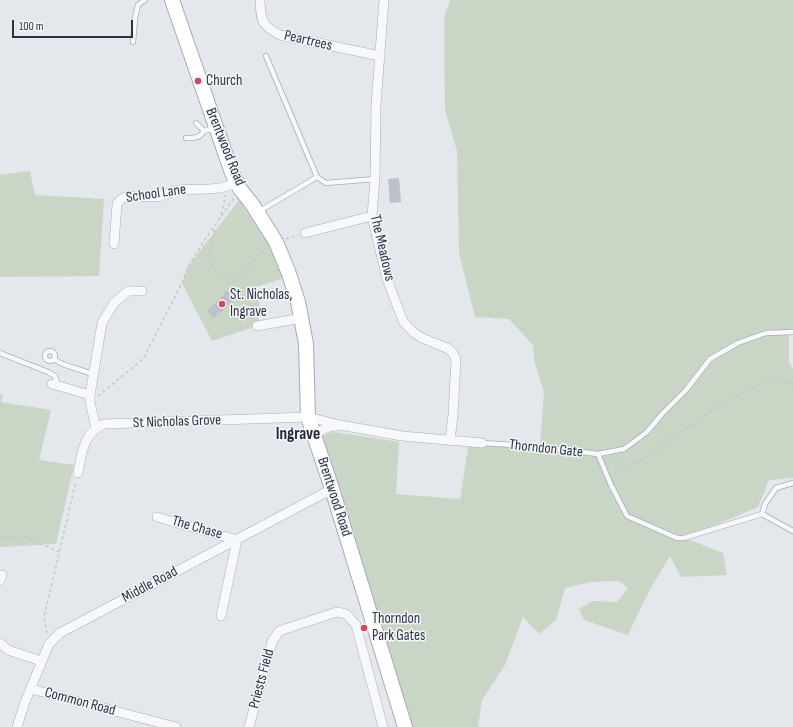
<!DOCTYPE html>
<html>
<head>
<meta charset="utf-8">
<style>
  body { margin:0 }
  #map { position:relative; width:793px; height:727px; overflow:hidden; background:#e4e7ec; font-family:"Sofia Sans Condensed",sans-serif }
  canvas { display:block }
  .scale { position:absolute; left:12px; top:20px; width:121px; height:18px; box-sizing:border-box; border:2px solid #2b3445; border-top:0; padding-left:5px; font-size:12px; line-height:14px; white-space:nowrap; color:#2b3445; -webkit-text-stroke:3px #f4f6f9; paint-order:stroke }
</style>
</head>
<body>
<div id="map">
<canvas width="793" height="727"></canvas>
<div class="scale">100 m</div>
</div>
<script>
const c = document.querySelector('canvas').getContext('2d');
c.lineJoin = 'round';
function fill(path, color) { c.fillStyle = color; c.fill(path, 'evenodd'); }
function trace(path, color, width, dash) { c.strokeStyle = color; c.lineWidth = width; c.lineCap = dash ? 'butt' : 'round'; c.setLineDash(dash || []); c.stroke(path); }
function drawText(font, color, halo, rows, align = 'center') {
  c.font = font + ' "Sofia Sans Condensed",sans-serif'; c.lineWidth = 3; c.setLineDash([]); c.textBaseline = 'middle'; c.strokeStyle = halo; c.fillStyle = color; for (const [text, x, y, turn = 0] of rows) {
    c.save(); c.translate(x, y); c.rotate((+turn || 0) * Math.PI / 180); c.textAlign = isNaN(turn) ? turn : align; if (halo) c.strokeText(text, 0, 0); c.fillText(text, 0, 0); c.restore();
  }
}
const green = new Path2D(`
  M450,0H793V329L789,330V362L793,369V478L769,480L758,507L685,538L723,553L727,575L681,577L670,556L647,595L628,635L584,620L579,609L592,601L617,602L628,588L619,581L590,582L565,588L556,620L539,634L523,617L505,665L482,700L478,727H405L315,438L334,432L399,442L396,494L460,499L469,442L540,447L544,392L534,360L533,345L509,319L475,317L459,253L457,151L445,110L444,18Z
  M30,171L35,195L104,199L99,276L0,277V175Z
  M239,200L268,243L284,278L256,287C261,300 260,312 257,326L212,341L182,283L189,265Z
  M0,394L3,395L1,402L51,410L39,460L74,465L56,544L0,547Z`);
const building = new Path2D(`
  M399,178L401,202L390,203L388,179Z
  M227,291L229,293L231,291L237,296L220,313L219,312L214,318L207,311Z`);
const path = new Path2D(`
  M219,220L223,208L225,195
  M214,229C215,237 213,242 210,251C205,264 222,276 231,284L266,248
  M286,239L298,235
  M98,396L143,359L182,283L189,265L204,241L234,198
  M609,459L630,468L718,406L772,378L793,384
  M0,538L25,536L59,552
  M47,633L44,617L76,481`);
const lane = new Path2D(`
  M133,42L135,18L138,5L145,0
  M266,56L317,177L326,183L375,179
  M196,123L204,131
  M186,138C195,138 200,138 204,131L214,128
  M258,212L317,177
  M45 356a5 5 0 1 1 10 0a5 5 0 1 1-10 0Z
  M0,353L48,372L55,376L58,386
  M54,359C65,368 81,368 94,375
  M482,443L533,446L598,454L624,449L647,432L662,414L686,390L710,359L738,343L766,333L793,332
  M598,454L611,485L627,516L677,538H684L762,514
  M762,514L765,504L776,488L793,483
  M762,514L793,531`);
const street = new Path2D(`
  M260,0C261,21 261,25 280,35L380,56
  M384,0L376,105L375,179L372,216L387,279L403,321L413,332L422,338L447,348L453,353L456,360L453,415L450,441
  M305,233L372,216
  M114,244L117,204C125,191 141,198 154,197C163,197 170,191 179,190C198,188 219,192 237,182
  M257,326L302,318
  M52,384L90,395
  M96,428L90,402V395L102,323L114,303L128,291H142
  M314,436C321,429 328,426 337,426
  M78,473C82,453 83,433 104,424L308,417L340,425L402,436L482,443
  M157,517L237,540L221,616
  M0,580L2,575
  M0,643L8,650L41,661
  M31,689L176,727
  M17,727L25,702L49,644L60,633L332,489
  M249,727L272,642L279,631L337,612L346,614L356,625L383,727`);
const primary = new Path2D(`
  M172,0L232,173L240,189L252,204L276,242L288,271L298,302L306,344L308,417L332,489L405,727`);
const markers = [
  [198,81,4,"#d1495b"],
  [222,304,4,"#d1495b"],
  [364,628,4,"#d1495b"]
];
const streetNames = [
  ["Peartrees",308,41,13],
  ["Brentwood Road",225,147,68],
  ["School Lane",156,194,-8],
  ["The Meadows",382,248,77],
  ["St Nicholas Grove",177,422,-2],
  ["Thorndon Gate",546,449,6],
  ["Brentwood Road",334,497,72],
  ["The Chase",197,528,16],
  ["Middle Road",150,585,-28],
  ["Priests Field",262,679,-75],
  ["Common Road",80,702,15]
];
const poiNames = [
  ["Church",206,81],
  ["St. Nicholas,",230,295],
  ["Ingrave",230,312],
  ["Thorndon",372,619],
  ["Park Gates",372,636]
];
const quarterNames = [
  ["Ingrave",298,435]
];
fill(green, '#c9d6c5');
fill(building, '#bbc0ca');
trace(lane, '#a9aeb7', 6);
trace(street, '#a9aeb7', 10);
trace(primary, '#a3abb8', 16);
trace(path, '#c2c5cb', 1.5, [3, 3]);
trace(lane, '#f7f8fa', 4.5);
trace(street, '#f7f8fa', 9);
trace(primary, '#fff', 14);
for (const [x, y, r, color] of markers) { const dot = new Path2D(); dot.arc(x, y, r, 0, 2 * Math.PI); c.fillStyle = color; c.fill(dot); trace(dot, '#f4f6f9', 1.5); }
drawText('15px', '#2b3445', '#f4f6f9', streetNames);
drawText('15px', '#2b3445', '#f4f6f9', poiNames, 'left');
drawText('bold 17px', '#1d2536', '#f4f6f9', quarterNames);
</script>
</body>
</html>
